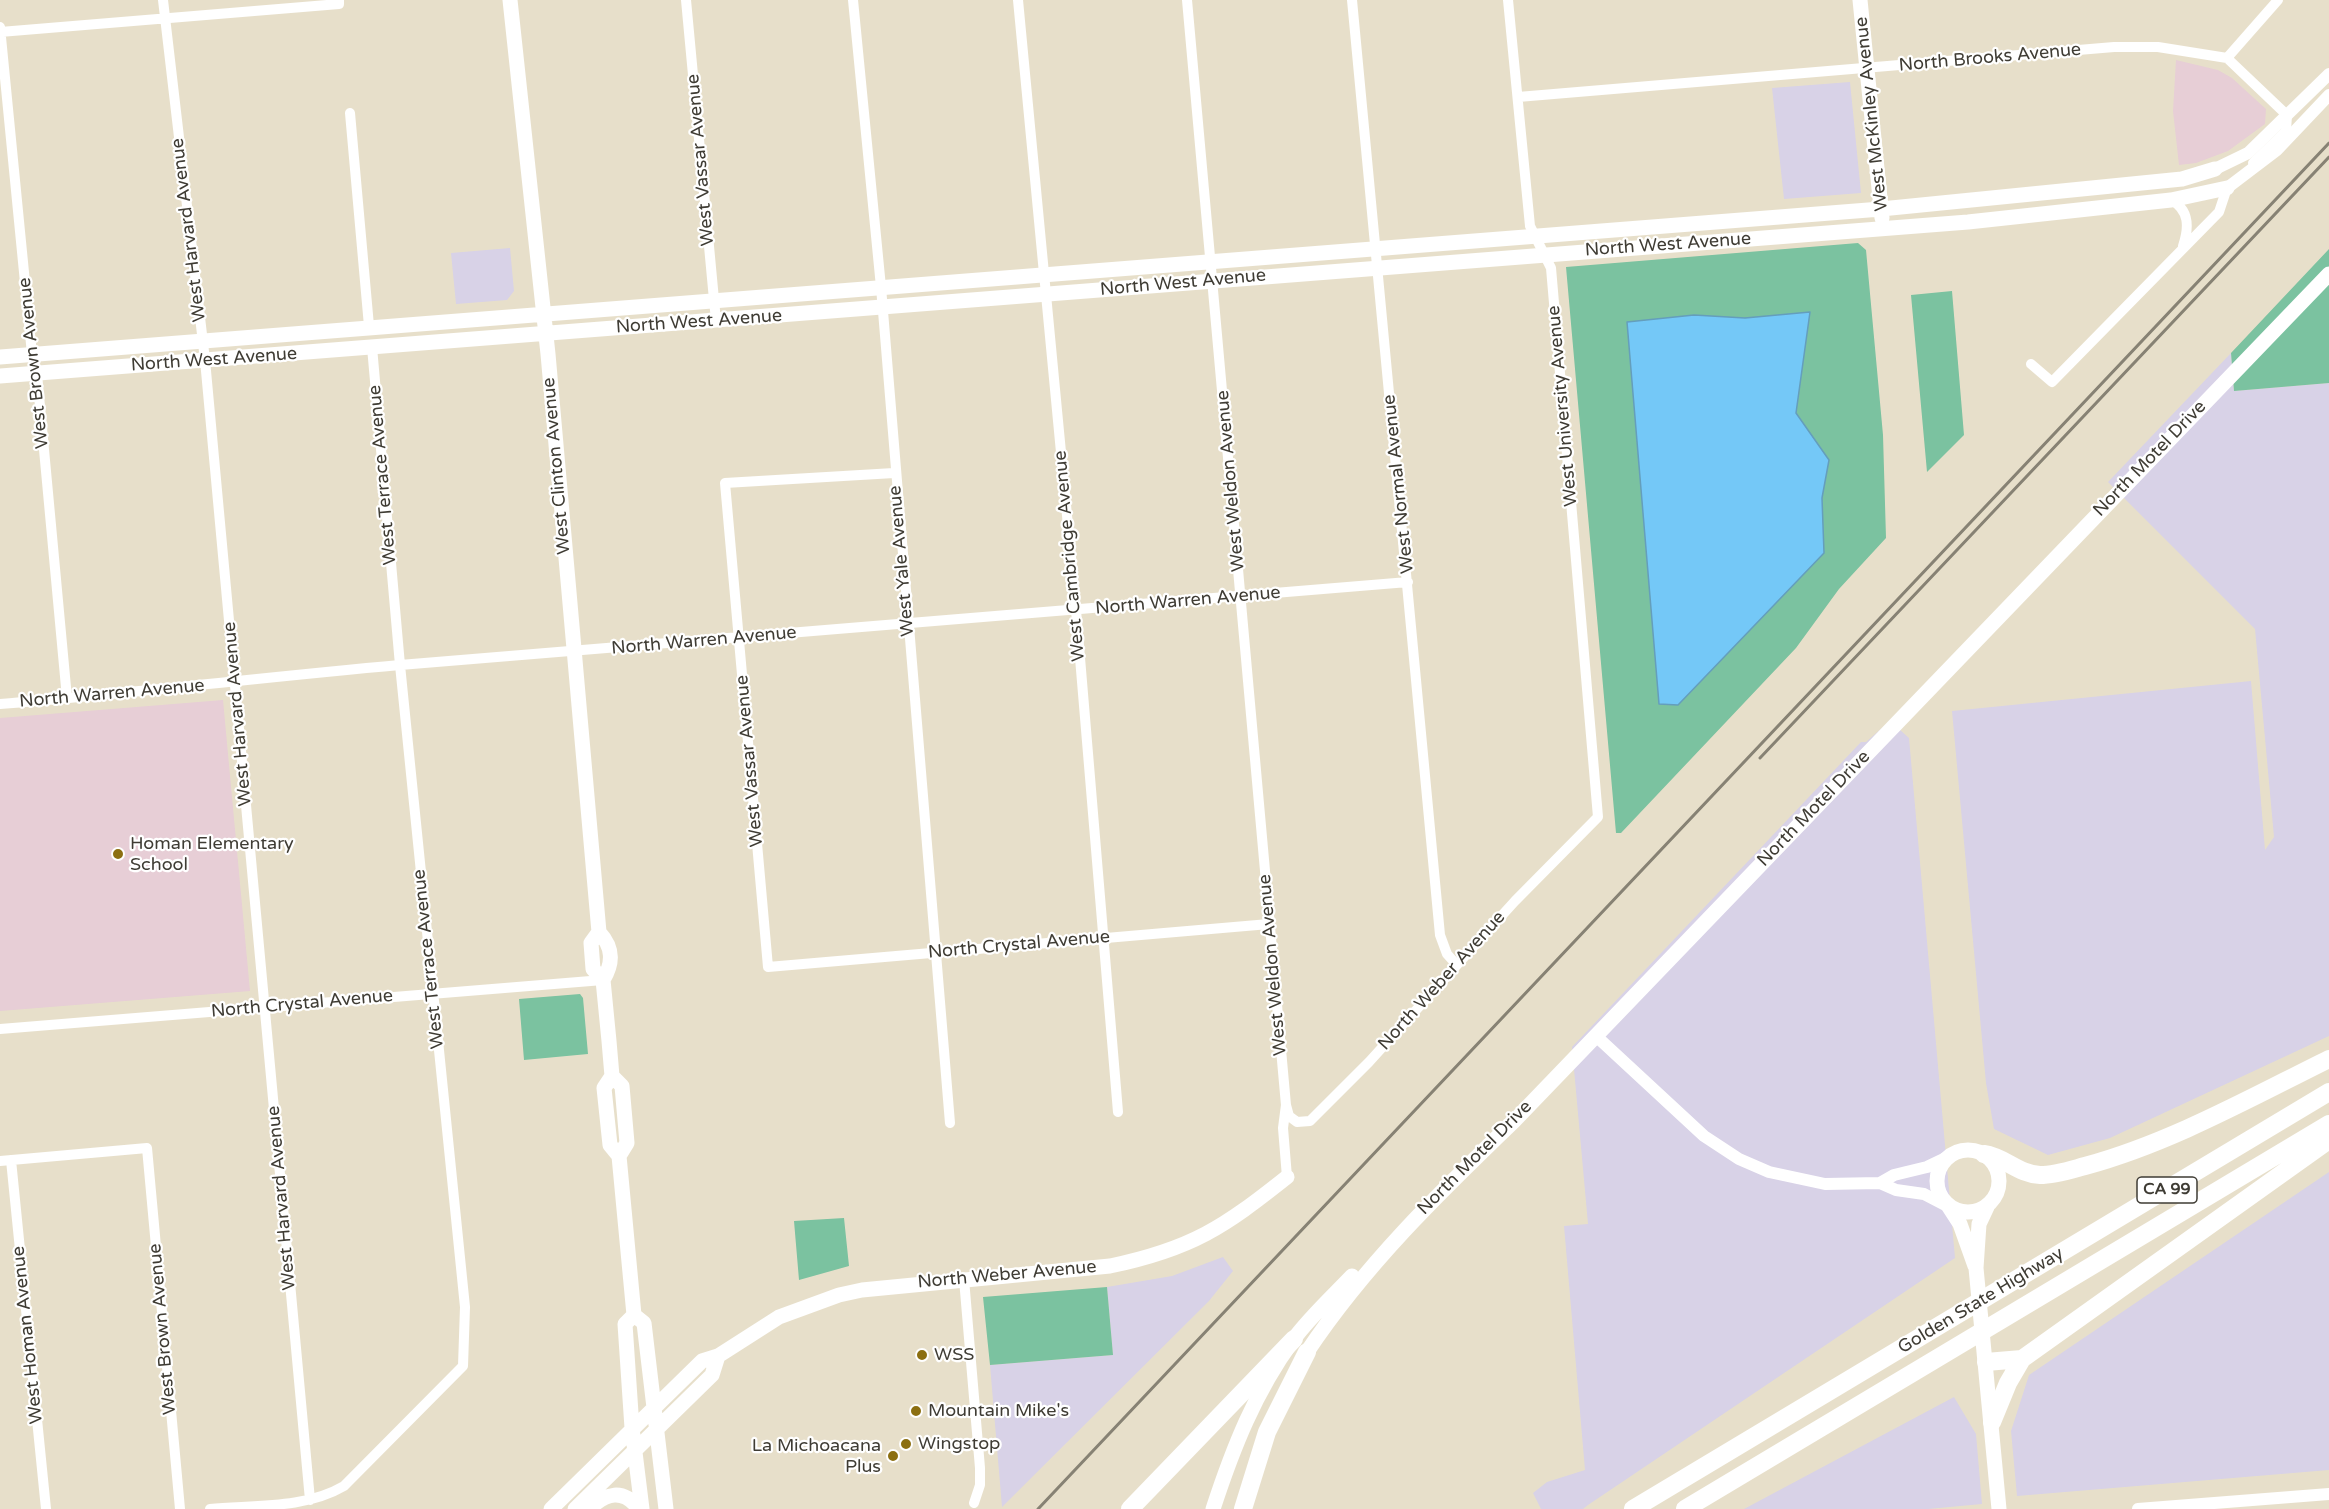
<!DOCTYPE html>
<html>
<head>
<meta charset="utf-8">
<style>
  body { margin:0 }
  canvas { display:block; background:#e7dfca }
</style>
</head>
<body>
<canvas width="2329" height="1509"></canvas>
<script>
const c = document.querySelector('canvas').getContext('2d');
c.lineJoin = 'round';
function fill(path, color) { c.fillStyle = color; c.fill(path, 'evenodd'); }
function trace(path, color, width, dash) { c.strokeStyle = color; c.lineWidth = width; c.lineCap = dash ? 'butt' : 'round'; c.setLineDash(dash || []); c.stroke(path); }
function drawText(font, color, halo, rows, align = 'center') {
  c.font = font + ' "Varela Round",sans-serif'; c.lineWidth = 4.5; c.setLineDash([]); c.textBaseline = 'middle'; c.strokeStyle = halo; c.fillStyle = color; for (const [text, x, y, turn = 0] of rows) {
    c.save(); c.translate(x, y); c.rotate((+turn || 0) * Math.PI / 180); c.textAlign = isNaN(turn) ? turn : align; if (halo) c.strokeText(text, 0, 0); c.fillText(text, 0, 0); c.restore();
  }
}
const industrial = new Path2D(`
  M1850,82L1861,193L1784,199L1772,88Z
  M510,248L514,291L507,300L456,304L451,253Z
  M2231,353L2234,391L2329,383V1036L2110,1138L2048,1155L1994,1129L1986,1083L1952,711L2251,681L2265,850L2274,837L2255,629L2108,482Z
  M1882,728L1899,729L1909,738L1955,1258L1588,1505L1583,1509H1541L1533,1493L1547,1482L1585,1470L1564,1226L1588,1224L1572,1047L1861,742H1866Z
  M2329,1172V1470L2017,1496L2011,1431L2029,1375Z
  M1223,1257L1233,1271L1209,1301L1002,1507L990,1365L1113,1355L1107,1287L1172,1276Z
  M1954,1397L1976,1434L1982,1504L1928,1509H1744Z`);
const education = new Path2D(`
  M2176,60L2218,70L2232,78L2266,109L2265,124L2228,151L2196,163L2179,165L2173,111Z
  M223,700L250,991L0,1011V718Z`);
const green = new Path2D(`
  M1858,243L1866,250L1883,435L1886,538L1839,589L1796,648L1621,833H1616L1566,267Z
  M2329,249V383L2234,391L2231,353Z
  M1952,291L1964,435L1927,472L1911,295Z
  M580,994L583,998L588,1054L524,1060L519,999Z
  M844,1218L849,1266L799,1280L794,1221Z
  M1107,1287L1113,1355L990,1365L983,1297Z`);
const water = new Path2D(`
  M1810,312L1796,413L1829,460L1822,498L1824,553L1678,705L1659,704L1627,322L1694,315L1745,318Z`);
const minor = new Path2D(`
  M163,0L205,360L310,1500
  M686,0L716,321
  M853,0L881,287L950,1123
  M1018,0L1076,610L1118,1112
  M1187,0L1286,1105L1283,1128L1287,1177
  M1352,0L1440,935L1447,954L1456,964
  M0,27L32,354L37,374L67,698
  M0,32L339,4V0
  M2227,58L2278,0
  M1518,97L2114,47H2158L2227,58L2287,115L2286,131L2253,163
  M350,113L369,326
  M2171,200C2190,210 2189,228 2183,246
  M2031,364L2052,382L2219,212L2227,188
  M894,473L725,483L768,967L1269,924
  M0,704C134,693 266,677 400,665L1408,582
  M0,1029L603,980
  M1286,1105L1289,1116L1297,1122L1310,1121L1369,1062L1515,901L1598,817L1551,268L1530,226L1508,0
  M11,1160L46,1509
  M0,1161L147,1148L180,1509
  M964,1279L980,1468V1485L974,1503
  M210,1509C254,1505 305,1509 344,1486L463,1366L465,1307L400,665L372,347`);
const tertiary = new Path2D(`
  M2215,169L2248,153L2329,74
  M2227,188L2277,150L2329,95
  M1596,1036L1704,1136L1739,1159L1769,1172L1825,1184L1880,1183L1894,1175L1927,1167L1948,1157
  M1880,1183L1896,1190L1924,1194L1949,1207
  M2138,1509L2329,1494`);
const secondary = new Path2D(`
  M510,0L548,354L599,932C613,947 614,962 603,980
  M1860,0L1882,218
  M0,357L1881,209L2182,179L2215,169
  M0,376L1968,222L2171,200L2227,188
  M599,932L591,943L593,969L603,980L609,1041L612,1076L604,1088L610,1145L619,1156L634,1315L644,1323L666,1509
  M612,1076L622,1086L627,1143L619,1156
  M1937 1181a31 31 0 1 1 62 0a31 31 0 1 1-62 0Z
  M1949,1207L1960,1224L1975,1266
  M1987,1207L1979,1224L1976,1268L1999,1509
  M634,1315L625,1324L632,1428L642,1509
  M1307,1352C1365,1265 1439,1193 1514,1121L2329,274
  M551,1509L702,1361L718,1356L779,1317L839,1295L862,1290L1110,1266C1192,1249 1224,1227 1287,1177
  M575,1509L712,1375L718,1356
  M589,1509C606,1493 623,1488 639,1509
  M1213,1509C1233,1448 1255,1392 1293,1340C1310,1317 1332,1297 1352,1276`);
const motorway = new Path2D(`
  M1984,1154C2005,1157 2018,1174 2040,1175C2055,1175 2070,1170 2085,1166C2170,1143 2250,1098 2329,1059
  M1986,1362L2022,1359
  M1992,1422L2008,1383L2022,1359L2329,1140
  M1130,1509L1294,1339
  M1243,1509L1267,1432L1307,1352
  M1633,1509L2329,1092
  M1685,1509L2329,1124`);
const rail = new Path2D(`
  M1760,758L2329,157
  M1038,1509L2329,143`);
const markers = [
  [118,854,6,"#8c6f11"],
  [922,1355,6,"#8c6f11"],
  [916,1411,6,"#8c6f11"],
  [906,1444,6,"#8c6f11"],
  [893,1456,6,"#8c6f11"]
];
const shields = [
  [2167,1190,60]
];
const shieldNames = [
  ["CA 99",2167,1190]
];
const streetNames = [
  ["North Brooks Avenue",1990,58,-5],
  ["West McKinley Avenue",1872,114,-96],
  ["West Vassar Avenue",701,160,-95],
  ["West Harvard Avenue",189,230,-97],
  ["North West Avenue",1668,245,-4],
  ["North West Avenue",1183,283,-5],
  ["North West Avenue",699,322,-4],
  ["North West Avenue",214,360,-4],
  ["West Brown Avenue",34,363,-96],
  ["West University Avenue",1563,406,-95],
  ["North Motel Drive",2150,459,-46],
  ["West Clinton Avenue",557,466,-95],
  ["West Terrace Avenue",383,475,-95],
  ["West Weldon Avenue",1231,481,-95],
  ["West Normal Avenue",1399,484,-96],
  ["West Cambridge Avenue",1070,556,-95],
  ["West Yale Avenue",902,561,-95],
  ["North Warren Avenue",1188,601,-5],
  ["North Warren Avenue",704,641,-5],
  ["North Warren Avenue",112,694,-5],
  ["West Harvard Avenue",238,714,-95],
  ["West Vassar Avenue",750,761,-95],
  ["North Motel Drive",1814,809,-46],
  ["North Crystal Avenue",1019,945,-5],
  ["West Terrace Avenue",429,959,-96],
  ["West Weldon Avenue",1273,965,-95],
  ["North Weber Avenue",1442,981,-48],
  ["North Crystal Avenue",302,1004,-5],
  ["North Motel Drive",1475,1158,-45],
  ["West Harvard Avenue",282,1198,-95],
  ["North Weber Avenue",1007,1275,-5],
  ["Golden State Highway",1981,1301,-31],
  ["West Brown Avenue",163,1329,-95],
  ["West Homan Avenue",28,1335,-96]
];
const poiNames = [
  ["Homan Elementary",130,844],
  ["School",130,865],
  ["WSS",934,1355],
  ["Mountain Mike's",928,1411],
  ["Wingstop",918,1444],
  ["La Michoacana",881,1446,"right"],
  ["Plus",881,1467,"right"]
];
fill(industrial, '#d8d2e7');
fill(education, '#e7ced6');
fill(green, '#7bc2a0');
fill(water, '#74c8f7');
trace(water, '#649ebc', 1.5);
trace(minor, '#fff', 10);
trace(tertiary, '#fff', 12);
trace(secondary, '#fff', 15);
trace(motorway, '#fff', 18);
trace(rail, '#878274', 3);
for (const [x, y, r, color] of markers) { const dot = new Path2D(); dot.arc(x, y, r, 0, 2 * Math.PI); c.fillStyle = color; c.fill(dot); trace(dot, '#fff', 2); }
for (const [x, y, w] of shields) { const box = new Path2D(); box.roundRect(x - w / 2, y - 13, w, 26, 4.5); c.fillStyle = '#fff'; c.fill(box); trace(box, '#3f3c34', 1.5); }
drawText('bold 16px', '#3f3c34', null, shieldNames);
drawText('18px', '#3f3c34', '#fff', streetNames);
drawText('18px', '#3f3c34', '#fff', poiNames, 'left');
</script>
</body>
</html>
